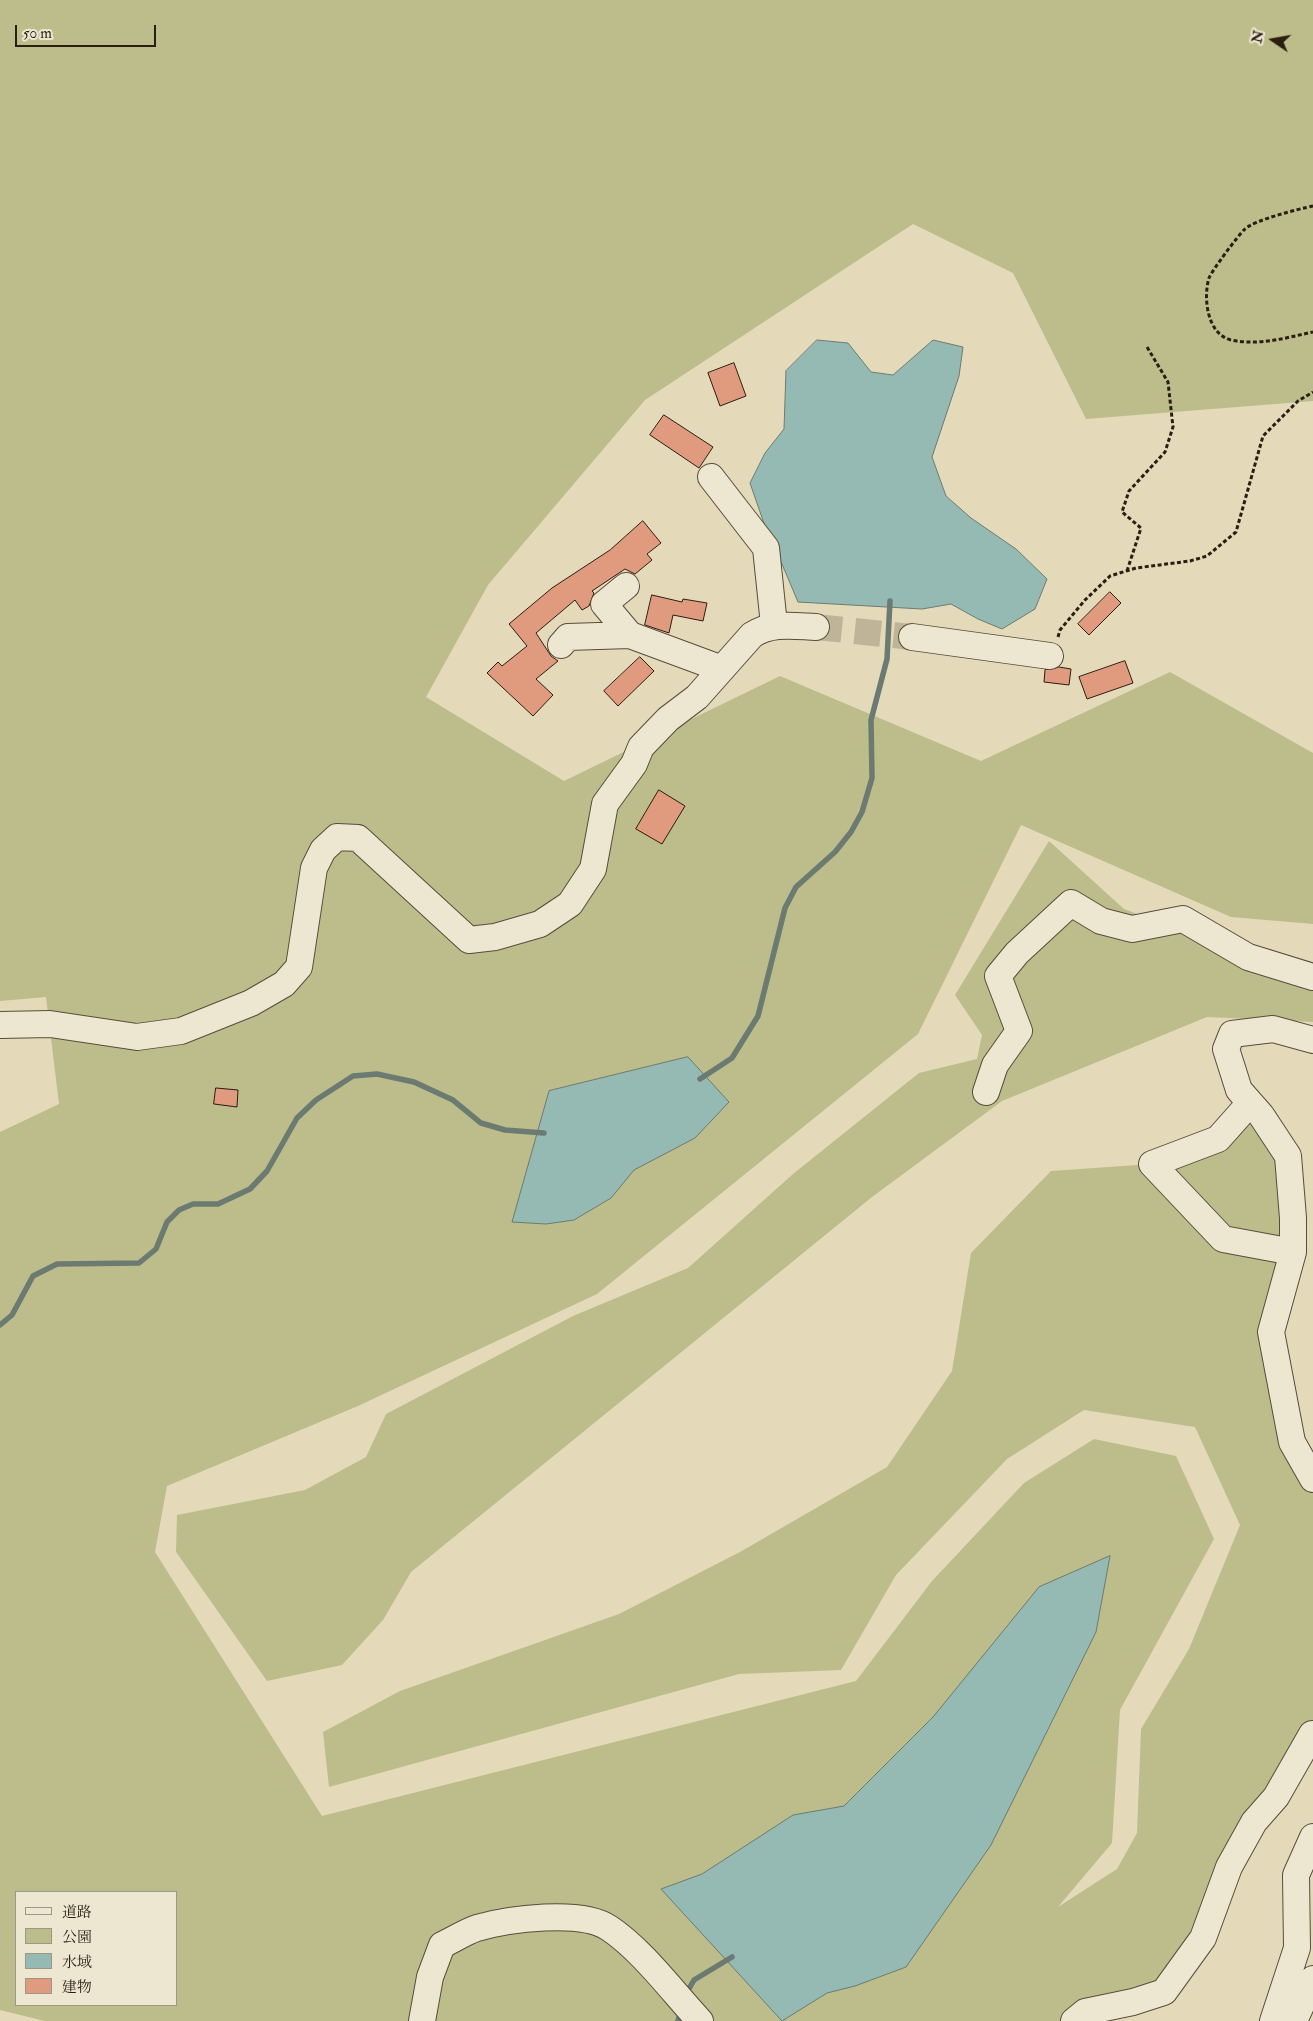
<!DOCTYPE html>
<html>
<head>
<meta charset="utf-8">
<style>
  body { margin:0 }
  #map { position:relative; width:1313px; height:2021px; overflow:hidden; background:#e4dab9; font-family:"IM FELL Double Pica","Noto Serif JP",serif }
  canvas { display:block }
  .legend { position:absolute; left:15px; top:1891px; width:162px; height:115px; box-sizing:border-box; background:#ede7d2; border:1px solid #9f9685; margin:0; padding:6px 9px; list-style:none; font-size:15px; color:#2b1d11 }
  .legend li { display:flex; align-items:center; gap:10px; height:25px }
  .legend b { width:25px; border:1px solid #9f9685 }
  .north { position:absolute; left:1248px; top:15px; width:50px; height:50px; -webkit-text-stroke:4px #ede7d2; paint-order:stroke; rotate:282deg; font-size:14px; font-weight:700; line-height:20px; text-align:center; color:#2b1d11 }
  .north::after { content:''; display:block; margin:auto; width:18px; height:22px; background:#2b1d11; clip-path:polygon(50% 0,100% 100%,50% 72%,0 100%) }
  .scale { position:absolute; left:15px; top:25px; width:141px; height:22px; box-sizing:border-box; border:2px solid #2b1d11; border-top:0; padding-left:6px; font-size:15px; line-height:18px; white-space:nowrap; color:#2b1d11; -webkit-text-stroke:4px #ede7d2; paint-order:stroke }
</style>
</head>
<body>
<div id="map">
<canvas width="1313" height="2021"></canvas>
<ul class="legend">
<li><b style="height:6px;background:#ede7d2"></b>道路</li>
<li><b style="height:14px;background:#bcbd8a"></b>公園</li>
<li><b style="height:14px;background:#95bab3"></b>水域</li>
<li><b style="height:14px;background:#e09a7e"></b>建物</li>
</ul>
<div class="north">N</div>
<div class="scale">50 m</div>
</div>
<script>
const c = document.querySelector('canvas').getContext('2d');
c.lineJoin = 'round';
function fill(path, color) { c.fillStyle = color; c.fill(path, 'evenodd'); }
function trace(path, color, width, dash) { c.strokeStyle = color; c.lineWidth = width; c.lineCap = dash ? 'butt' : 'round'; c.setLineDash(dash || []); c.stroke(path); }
const green = new Path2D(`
  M0,0H1313V401L1086,419L1013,273L913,224L645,400L488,585L426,697L564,781L780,676L981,761L1170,672L1313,753V924L1231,917L1021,825L918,1034L597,1294L358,1406L167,1486L155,1552L322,1816L856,1681L932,1581L1024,1483L1094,1439L1176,1456L1214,1539L1120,1710L1112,1843L1058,1907L1117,1869L1137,1833L1141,1729L1189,1649L1240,1525L1195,1427L1084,1410L1007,1459L896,1575L841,1670L739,1674L329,1787L323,1732L400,1691L619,1614L740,1552L887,1467L952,1371L971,1253L1051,1171L1152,1164L1218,1139L1250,1103L1288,1156L1271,1332L1313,1479V1732L1164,1992L1079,2021H45L0,2010V1132L59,1104L46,997L0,1001ZM16,1892H176V2005H16Z
  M1049,841L1124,909L1284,969H1313V1022L1207,1017L1002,1101L872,1197L411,1572L383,1620L342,1665L267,1681L176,1552L177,1515L305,1490L366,1457L386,1414L573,1316L688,1268L793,1174L919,1073L977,1059L982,1035L955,995Z`);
const water = new Path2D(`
  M817,340L848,343L871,372L893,375L933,340L963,347L959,376L932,457L946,496L971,518L1016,549L1047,579L1035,609L1002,629L978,619L951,604L922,609L798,602L782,564L768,535L750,483L765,453L784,429L786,371Z
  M688,1057L729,1102L695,1138L634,1170L611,1198L574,1220L546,1224L512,1222L549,1091Z
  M1110,1556L1096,1632L991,1845L906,1967L855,1986L827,1993L782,2021L661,1889L702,1874L793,1815L844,1806L933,1717L1039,1587Z`);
const stream = new Path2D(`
  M700,1079L732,1058L758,1016L785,908L796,887L835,852L851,832L862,812L872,778L871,720L887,659L890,601
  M0,1325L12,1315L33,1276L57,1264L139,1263L156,1249L167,1222L179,1210L193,1204H218L250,1189L267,1171L297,1118L316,1100L353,1076L377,1074L414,1082L453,1100L481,1123L505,1130L544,1133
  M686,1994L694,1980L732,1957
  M678,2021L681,2010`);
const building = new Path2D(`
  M734,363L746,396L720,406L708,373Z
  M664,415L713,447L699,468L650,435Z
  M643,521L661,543L647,554L652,560L635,574L625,569L592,591L594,593L589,606L582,610L575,600L536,633L551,656L558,661L536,679L553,695L533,716L487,673L498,662L502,666L527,646L509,624L552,588L610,550Z
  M1110,592L1121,603L1089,635L1078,624Z
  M652,595L682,602L683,599L707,603L703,621L673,615L669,633L645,625Z
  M640,657L654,671L618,706L604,691Z
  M1125,661L1133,683L1087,699L1079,677Z
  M1059,667L1071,669L1069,685L1044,682L1045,670Z
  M659,790L685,806L662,844L636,829Z
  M216,1088L238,1090L237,1107L214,1104Z`);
const minorTunnel = new Path2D(`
  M816,627L912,637`);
const path = new Path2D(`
  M1313,206C1299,209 1254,220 1245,229C1239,234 1211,272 1209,278C1203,298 1207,334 1231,340C1259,346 1285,338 1313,332
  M1127,571L1141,528L1122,512L1129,491L1165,452L1173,427L1168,382L1147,347
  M1058,637L1060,630L1085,600L1110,576L1136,568L1190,561L1207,556L1236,532L1263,436L1298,401L1313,392`);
const minor = new Path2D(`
  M711,477L766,548L774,625
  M626,586L604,604L630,635
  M912,637L1050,656
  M561,645L568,637L630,635L722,669
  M0,1025L50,1024L137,1037L181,1031L251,1003L284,984L299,967L314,868L323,850L337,837L358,838L469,940L495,937L540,924L570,904L593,869L605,804L634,764L641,747L668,719L697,697L752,635C772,622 793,626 816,627
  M1313,1040L1273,1029L1232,1034L1226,1049L1239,1090L1261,1115L1288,1156L1293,1218V1252L1271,1332L1292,1442L1313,1479
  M986,1092L995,1065L1019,1031L998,976L1017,953L1071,903L1101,921L1132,929L1183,919L1248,957L1313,977
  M1250,1103L1218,1139L1152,1164L1223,1239L1293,1252
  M422,2021L430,1977L442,1945C453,1940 465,1932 477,1928C508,1919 581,1909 609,1928C642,1950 672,1991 700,2021
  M1074,2021L1085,2012L1133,2002L1164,1992L1203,1938L1229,1867L1254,1822L1276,1797L1312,1734
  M1273,2021L1297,1948L1296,1875L1313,1837
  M1294,2021L1313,1979`);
fill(green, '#bcbd8a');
fill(water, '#95bab3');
trace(water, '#6b7b72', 1);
trace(stream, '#6b7b72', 5.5);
fill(building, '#e09a7e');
trace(building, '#2b1d11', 1);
trace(minorTunnel, '#bfb497', 26, [26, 13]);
trace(minor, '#594c3b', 28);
trace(path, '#2b1d11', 3, [4, 2.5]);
trace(minor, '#ede7d2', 26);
</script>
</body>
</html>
